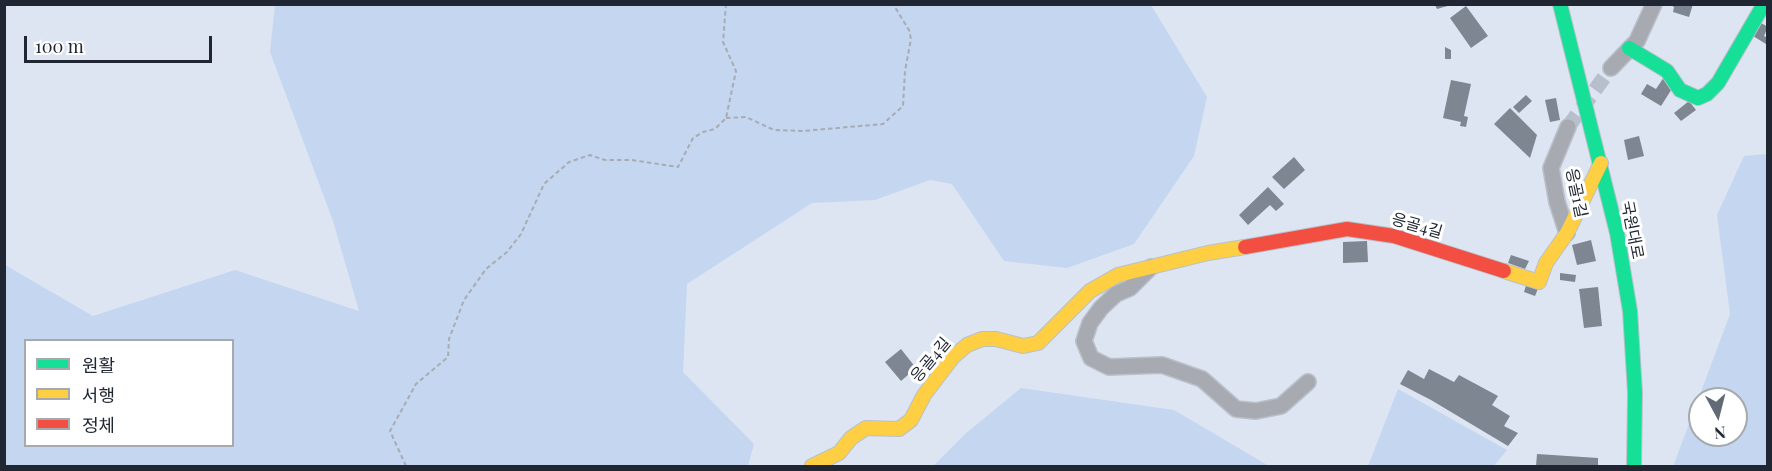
<!DOCTYPE html>
<html>
<head>
<meta charset="utf-8">
<style>
  body { margin:0 }
  #map { position:relative; width:1772px; height:471px; overflow:hidden; background:#dde5f2; font-family:"Playfair Display","Noto Sans KR",serif }
  canvas { display:block }
  .frame { position:absolute; inset:0; border:6px solid #202732; pointer-events:none }
  .legend { position:absolute; left:24px; top:339px; width:210px; height:108px; box-sizing:border-box; background:#fff; border:2px solid #a6a9ad; margin:0; padding:8px 10px; list-style:none; font-size:18px; color:#202732 }
  .legend li { display:flex; align-items:center; gap:12px; height:30px }
  .legend b { width:30px; border:2px solid #a6a9ad }
  .north { position:absolute; left:1688px; top:387px; width:60px; height:60px; box-sizing:border-box; background:#fff; border:2px solid #a6a9ad; border-radius:50%; rotate:173deg; font-size:16px; font-weight:700; line-height:24px; text-align:center; color:#202732 }
  .north::after { content:''; display:block; margin:auto; width:21px; height:27px; background:#626a75; clip-path:polygon(50% 0,100% 100%,50% 72%,0 100%) }
  .scale { position:absolute; left:24px; top:36px; width:188px; height:27px; box-sizing:border-box; border:3px solid #202732; border-top:0; padding-left:8px; font-size:18px; line-height:21px; white-space:nowrap; color:#202732; -webkit-text-stroke:4px #fff; paint-order:stroke }
</style>
</head>
<body>
<div id="map">
<canvas width="1772" height="471"></canvas>
<div class="frame"></div>
<ul class="legend">
<li><b style="height:8px;background:#16e098"></b>원활</li>
<li><b style="height:8px;background:#ffcf43"></b>서행</li>
<li><b style="height:8px;background:#f24e42"></b>정체</li>
</ul>
<div class="north">N</div>
<div class="scale">100 m</div>
</div>
<script>
const c = document.querySelector('canvas').getContext('2d');
c.lineJoin = 'round';
function fill(path, color) { c.fillStyle = color; c.fill(path, 'evenodd'); }
function trace(path, color, width, dash) { c.strokeStyle = color; c.lineWidth = width; c.lineCap = dash ? 'butt' : 'round'; c.setLineDash(dash || []); c.stroke(path); }
function drawText(font, color, halo, rows, align = 'center') {
  c.font = font + ' "Playfair Display","Noto Sans KR",serif'; c.lineWidth = 6; c.setLineDash([]); c.textBaseline = 'middle'; c.strokeStyle = halo; c.fillStyle = color; for (const [text, x, y, turn = 0] of rows) {
    c.save(); c.translate(x, y); c.rotate((+turn || 0) * Math.PI / 180); c.textAlign = isNaN(turn) ? turn : align; if (halo) c.strokeText(text, 0, 0); c.fillText(text, 0, 0); c.restore();
  }
}
const green = new Path2D(`
  M275,5H1151L1207,97L1194,156L1134,244L1067,268L1004,261L952,184L930,180L875,200L812,203L687,284L683,372L754,444L748,466H5V265L93,316L235,270L359,311L333,221L270,52ZM26,340H232V446H26Z
  M1767,154V466H1675L1674,464L1730,314L1717,215L1744,156ZM1700,399H1736V435H1700Z
  M1021,388L1174,410L1269,466H933L965,434Z
  M1398,389L1507,450L1494,466H1368Z`);
const building = new Path2D(`
  M1669,4H1693L1689,17L1673,12L1674,7Z
  M1435,5H1451L1437,9Z
  M1466,6L1488,36L1471,48L1450,18Z
  M1761,23L1768,27L1764,36L1768,38L1766,44L1753,36Z
  M1445,47L1451,50V59H1445Z
  M1664,77L1675,84L1661,106L1641,94L1647,84L1656,89Z
  M1451,80L1471,84L1464,116L1468,117L1466,127L1460,126L1461,122L1443,118Z
  M1526,95L1532,101L1519,113L1513,107Z
  M1556,98L1560,120L1550,122L1545,100Z
  M1689,101L1696,110L1681,121L1674,113Z
  M1510,108L1537,135L1530,158L1494,124Z
  M1639,136L1644,156L1628,160L1624,140Z
  M1294,157L1305,170L1284,189L1272,177Z
  M1268,187L1284,204L1276,211L1270,205L1248,225L1239,215Z
  M1591,240L1596,261L1577,265L1572,245Z
  M1367,241L1368,262L1343,263V242Z
  M1511,255L1529,261L1525,269L1508,263Z
  M1560,273L1576,275L1575,282L1560,280Z
  M1527,282L1539,286L1535,296L1524,292Z
  M1598,287L1602,326L1584,328L1579,289Z
  M901,349L916,368L901,381L885,362Z
  M1429,369L1454,382L1459,375L1498,396L1492,405L1510,416L1504,426L1518,433L1508,446L1431,400L1400,384L1408,370L1424,379Z
  M1537,454L1598,458V466H1536Z`);
const streetTunnel = new Path2D(`
  M1568,127L1611,68`);
const path = new Path2D(`
  M726,118L746,117L774,130L803,131L883,124L903,106L905,71L911,39L909,30L893,4
  M406,466L390,431L416,384L448,357L449,339L464,300L486,269L507,252L521,234L544,184L569,162L590,155L605,160H632L678,167L693,138L703,132L715,129L726,118L736,71L723,42L726,4`);
const street = new Path2D(`
  M1611,68L1637,41L1654,4
  M1567,233L1557,202L1551,168L1568,127
  M1151,267L1130,288L1116,294L1101,308L1090,323L1084,341L1091,358L1109,367L1162,365L1202,379L1236,409L1256,411L1281,406L1308,382`);
const fast = new Path2D(`
  M1560,4L1617,233L1630,311L1635,393L1634,466
  M1629,48L1667,71L1680,90L1698,98L1707,94L1718,83L1764,4`);
const slow = new Path2D(`
  M1504,271L1539,282L1546,263L1567,233L1601,163
  M812,466L839,453L851,438L866,428L899,429L911,420L924,395L953,357L967,345L982,339H996L1023,346L1038,343L1090,291L1118,275L1208,253L1245,247`);
const jam = new Path2D(`
  M1245,247L1347,229L1394,236L1504,271`);
const streetNames = [
  ["응골1길",1576,193,78],
  ["응골4길",1417,226,16],
  ["국원대로",1632,230,79],
  ["응골4길",931,360,-50]
];
fill(green, '#c5d6f0');
fill(building, '#7e8692');
trace(streetTunnel, '#b7bfcc', 15, [15, 8]);
trace(street, '#b9c0ca', 18);
trace(fast, '#b9c0ca', 16);
trace(slow, '#b9c0ca', 16);
trace(jam, '#b9c0ca', 16);
trace(path, '#a7acb3', 2, [4.5, 3]);
trace(street, '#a7abb1', 15);
trace(fast, '#16e098', 14);
trace(slow, '#ffcf43', 14);
trace(jam, '#f24e42', 14);
drawText('16px', '#202732', '#fff', streetNames);
</script>
</body>
</html>
